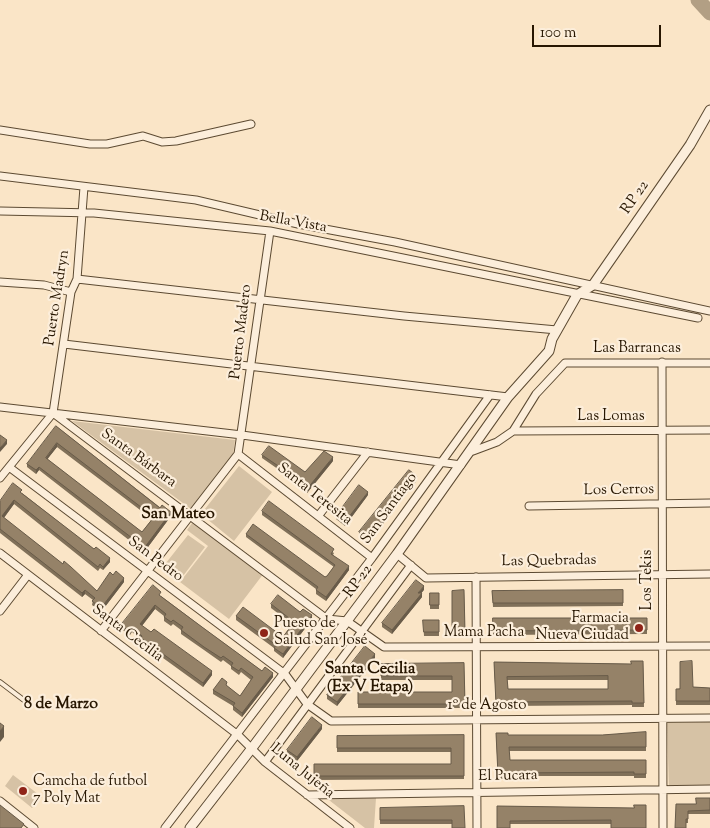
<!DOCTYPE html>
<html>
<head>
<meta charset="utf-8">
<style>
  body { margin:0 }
  #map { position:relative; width:710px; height:828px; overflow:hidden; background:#fae5c7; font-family:"Sorts Mill Goudy",serif }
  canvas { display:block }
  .scale { position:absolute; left:532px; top:25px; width:129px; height:22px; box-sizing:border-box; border:2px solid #271601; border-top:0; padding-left:6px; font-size:15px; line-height:18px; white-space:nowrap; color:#271601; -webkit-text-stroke:4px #fceedb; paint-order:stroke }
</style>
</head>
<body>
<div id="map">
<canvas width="710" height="828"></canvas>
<div class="scale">100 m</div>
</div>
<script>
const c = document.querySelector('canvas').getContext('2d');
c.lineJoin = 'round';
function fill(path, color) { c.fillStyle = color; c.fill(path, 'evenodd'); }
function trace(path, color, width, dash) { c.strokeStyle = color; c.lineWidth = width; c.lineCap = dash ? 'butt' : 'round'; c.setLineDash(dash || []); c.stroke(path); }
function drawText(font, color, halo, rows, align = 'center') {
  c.font = font + ' "Sorts Mill Goudy",serif'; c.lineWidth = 4.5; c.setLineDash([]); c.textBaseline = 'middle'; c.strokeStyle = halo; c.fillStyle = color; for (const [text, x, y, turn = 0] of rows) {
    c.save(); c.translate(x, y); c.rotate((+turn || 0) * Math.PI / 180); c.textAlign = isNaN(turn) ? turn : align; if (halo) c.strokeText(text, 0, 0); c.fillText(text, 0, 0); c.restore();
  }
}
const green = new Path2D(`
  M72,421L235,440L233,455L191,509Z
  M239,466L272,492L234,541L201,514Z
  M195,519L264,573L229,619L180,582L208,546L187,530Z
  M188,535L205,547L183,576L166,563Z
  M710,722V788L669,790L667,723Z
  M13,775L42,797L32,808L5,786Z
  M325,797L376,798L374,828H365Z`);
const river = new Path2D(`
  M698,0L710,13`);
const service = new Path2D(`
  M0,682L29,704`);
const minor = new Path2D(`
  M0,130L90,144H107L143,136L162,142L176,141L251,124
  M0,176L196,200L298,224L395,242L710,311
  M0,211L94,213L270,231L698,318
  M77,279L404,316L557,330
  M0,282L44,285L71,292
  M64,344L508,397
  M662,362L663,828
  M0,407L242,435L461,465
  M53,413L327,619L347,621L384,647L710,646
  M513,431L710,430
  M473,451L497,442L513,431L536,394L565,363H710
  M238,454L372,558
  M9,467L285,674L307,704L331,721L710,718
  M0,478L53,413L71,292L77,279L84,187
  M529,506L710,503
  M319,515L368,452
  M0,553L238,735L265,762L350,828
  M397,554L426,578L710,574
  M476,577L477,828
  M0,611L27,576
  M101,631L238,454L270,231
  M265,762L411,565
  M307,795L710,789
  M0,801L34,828
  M165,828L372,558L490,395`);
const tertiary = new Path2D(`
  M190,828L252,748L397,554L508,397L549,351L552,339L577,295L593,285L690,145L710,110`);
const wall = new Path2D(`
  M56,426L171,516L142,555L133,548L134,544L39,470L36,474L27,467V464ZM57,447L152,519L142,532L47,459Z
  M262,455L305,472L333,461L307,493L298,486V483L262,458Z
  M417,480L368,543L359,536V532Z
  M22,493L110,562L103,570L100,568L98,571L14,504L4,518L97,591L124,582L101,612L92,605L93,600L85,594L82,597L0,533V501Z
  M368,495L345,526L336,519V516Z
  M262,511L334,553L333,555L349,570L326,601L316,594V589L246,537V534L325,577L327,576L334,567L262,515Z
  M424,590L421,593L422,597L392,634L382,627V623Z
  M464,590L465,636H452V591Z
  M623,590V606L493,607L492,591Z
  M430,593H439V609H430Z
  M161,596L202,627L262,671L273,677L242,717L233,710V706L213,694V690L227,686L240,696L251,680L241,672L239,675L231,669V666L223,660L221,662L204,650L181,634V630L173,624L171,626L164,621V616L155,609L142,626L212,675L203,687L141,642V639L132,632L130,635L121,629V625Z
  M271,604L300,612L312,619L283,658L274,651V648L236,620V616L283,637L292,624L271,608Z
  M493,618H647V634L493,635Z
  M423,620H439V636H424Z
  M375,658L337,706L327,699V695Z
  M643,661L644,707H632V705L508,706V708H496L494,662L631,664ZM507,680H608V689H508Z
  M464,663L465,708H358V692H452V680H381V664Z
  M693,687L710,688V705H676V689Z
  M322,729L297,761L287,754V750Z
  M646,732V751H509L510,760H646V778H634V776H510V779H498L496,733L508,735H602Z
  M464,735V779L314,780V764H451V752H337V736Z
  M710,798V814H688V823H686L676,804H696Z
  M646,805L611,824H510L497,806L634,808Z
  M464,806L452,824H380V808Z`);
const shadedWall = new Path2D(`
  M7,440V444L0,452V448Z
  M57,443V447L46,461V458Z
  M333,457V461L307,493V489Z
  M39,467V470L36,474V470Z
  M417,476V480L368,543V539Z
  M368,492V495L345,526V522Z
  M14,500V504L2,520V516Z
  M171,512V516L142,555V551Z
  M110,558V562L103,570V567Z
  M349,566V570L326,601V597Z
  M124,578V582L101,612V608Z
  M424,586V590L418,597V593Z
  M85,590V594L82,597V593Z
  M422,593V597L392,634V630Z
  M155,605V609L140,628V624Z
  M312,615V619L283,658V654Z
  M375,654V658L337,706V702Z
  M212,671V675L203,687V683Z
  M273,673V677L242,717V713Z
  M322,725V729L297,761V757Z
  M4,726V737L0,742V731Z`);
const building = new Path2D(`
  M56,426L160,508L162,505L171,512L142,551L133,544L136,541L39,467L36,470L27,464ZM57,443L154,517L142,532L46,458Z
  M0,435L7,440L0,448Z
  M269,446L305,472L324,451L333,457L307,489L298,482L299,480L262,455Z
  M409,470L417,476L368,539L359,532Z
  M13,483L22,490L20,492L94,549L96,547L110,558L103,567L100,564L98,567L14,500L2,516L63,564L64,561L71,567L97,591L110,572L113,575L116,571L124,578L101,608L92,601L95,598L85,590L82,593L0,529V501Z
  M359,485L368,492L345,522L336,516Z
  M269,501L334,549L331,554L349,566L326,597L316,590L318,587L246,534L253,524L325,577L327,576L335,565L262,511Z
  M416,580L424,586L418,593H422L392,630L382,623Z
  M153,585L161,592L159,595L202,627L262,671L265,667L273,673L242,713L233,706L235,703L213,690L222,678L227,682L226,685L240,696L253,677L241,668L239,671L231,666L233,663L223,656L221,658L204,647L181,630L183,627L173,620L171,622L164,617L166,614L155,605L140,624L151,632L154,629L212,671L203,683L141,638L142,636L132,629L130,632L121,625Z
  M464,590L465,632H452V591Z
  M623,590V603H493L492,591Z
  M430,593H439V605H430Z
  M278,595L300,612L303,609L312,615L283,654L274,648L276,645L236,616L243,607L283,637L294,622L271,604Z
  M493,618H647V630L493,631Z
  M423,620H439V632H424Z
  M365,646L375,654L337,702L327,695Z
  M631,661H643L644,703H632V701L508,702V704H496L494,662L631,664ZM608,676V689H508L507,677Z
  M692,661L693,687L710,688V701H676V689H680V662Z
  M464,663L465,704H358V692H452V676H381V664Z
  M312,717L322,725L297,757L287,750Z
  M0,723L4,726L0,731Z
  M646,732V747H509L510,760H646V774H634V772L510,773V775H498L496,733H508V735H602Z
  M464,735V776H314V764H451V748H337V736Z
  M696,798H710V810L688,811V819H686V828H675L676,804H696Z
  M0,805L24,824L21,828H0Z
  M634,805H646V828H611V820L510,821V828H497V806L634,808Z
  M464,806L465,828H452V820H380V808Z`);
const markers = [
  [639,628,5,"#8f2418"],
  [264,633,5,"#8f2418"],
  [23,791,5,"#8f2418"]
];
const streetNames = [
  ["RP 22",636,198,-55],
  ["Bella Vista",293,223,10],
  ["Puerto Madryn",58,298,-81],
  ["Puerto Madero",242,332,-83],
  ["Las Barrancas",637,349],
  ["Las Lomas",611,417],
  ["Santa Bárbara",138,459,36],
  ["Los Cerros",619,491,-1],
  ["Santa Teresita",314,495,38],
  ["San Santiago",390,509,-54],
  ["San Pedro",155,560,37],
  ["Las Quebradas",549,562,-1],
  ["Los Tekis",648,580,-90],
  ["RP 22",359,582,-53],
  ["Mama Pacha",484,633],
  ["Santa Cecilia",127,634,37],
  ["1º de Agosto",487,706],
  ["Luna Jujeña",302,772,39],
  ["El Pucara",508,777,-1]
];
const poiNames = [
  ["Farmacia",629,619,"right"],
  ["Nueva Ciudad",629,636,"right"],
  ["Puesto de",274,624],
  ["Salud San José",274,641],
  ["Camcha de futbol",33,782],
  ["7 Poly Mat",33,799]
];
const neighbourhoodNames = [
  ["San Mateo",178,515],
  ["Santa Cecilia",370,670],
  ["(Ex V Etapa)",370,688],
  ["8 de Marzo",61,705]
];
fill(green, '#d6c2a5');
trace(river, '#b29f84', 15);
trace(service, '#5c4a32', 5.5);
trace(minor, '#5c4a32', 9);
trace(tertiary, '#5c4a32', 11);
trace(service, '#fceedb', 4);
trace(minor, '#fceedb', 7);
trace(tertiary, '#fceedb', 9);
fill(wall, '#807059');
fill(shadedWall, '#685b49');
fill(building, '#958268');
trace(building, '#685b49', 1);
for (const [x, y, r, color] of markers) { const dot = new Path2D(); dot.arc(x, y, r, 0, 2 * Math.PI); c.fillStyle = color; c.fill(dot); trace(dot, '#fceedb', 2); }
drawText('15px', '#271601', '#fceedb', streetNames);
drawText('15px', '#271601', '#fceedb', poiNames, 'left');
drawText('bold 16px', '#271601', '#fceedb', neighbourhoodNames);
</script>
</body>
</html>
